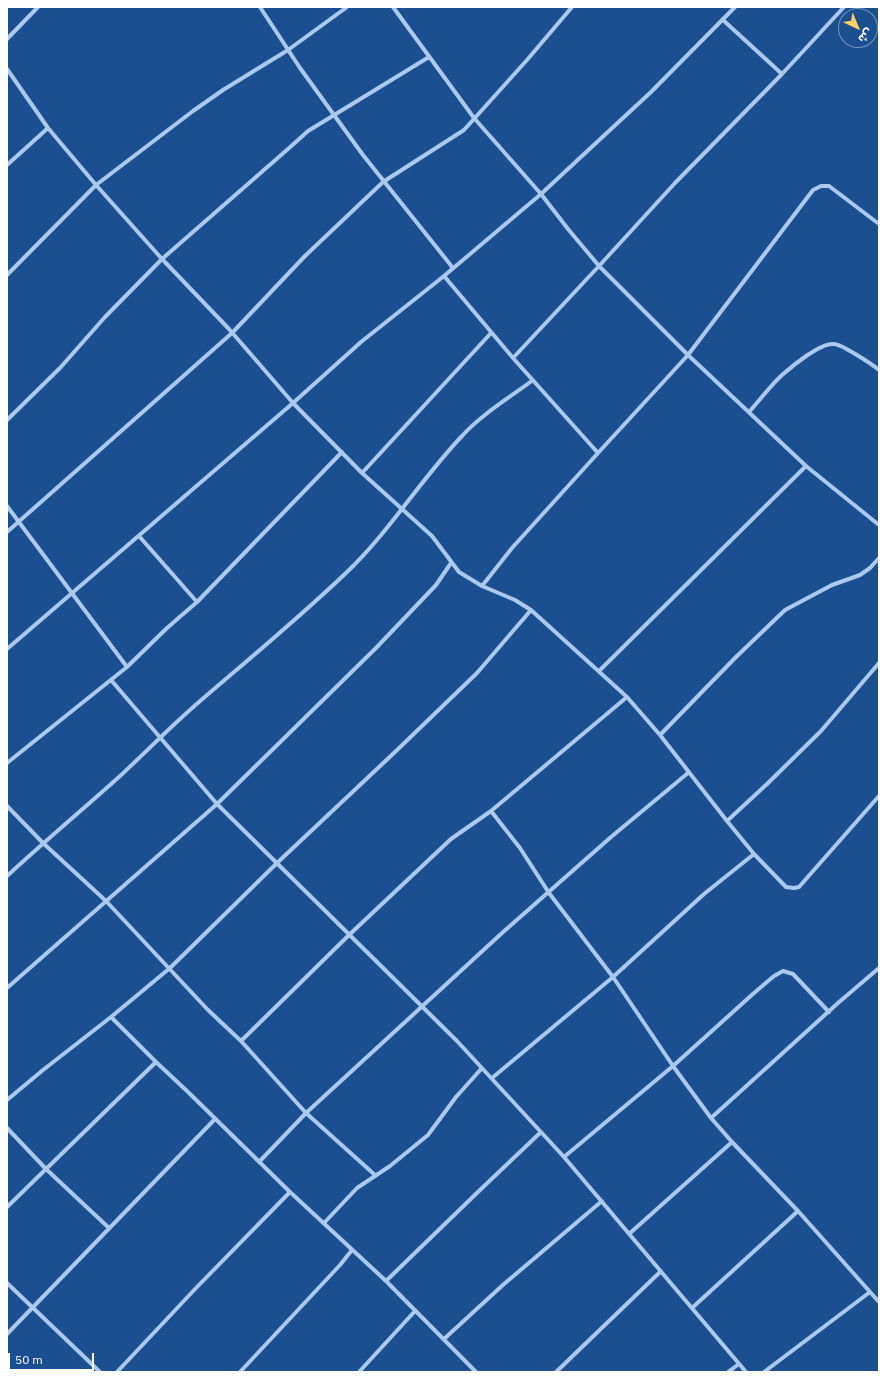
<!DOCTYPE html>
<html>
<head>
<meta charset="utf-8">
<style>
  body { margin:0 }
  #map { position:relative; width:886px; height:1379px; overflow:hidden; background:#1b4f8f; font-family:"IBM Plex Sans","Noto Sans Arabic",sans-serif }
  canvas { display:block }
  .frame { position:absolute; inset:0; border:8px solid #fff; pointer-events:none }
  .north { position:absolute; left:838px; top:8px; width:40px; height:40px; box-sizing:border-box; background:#1b4f8f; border:1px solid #7695bc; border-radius:50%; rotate:136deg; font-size:11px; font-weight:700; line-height:16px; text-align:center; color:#fff }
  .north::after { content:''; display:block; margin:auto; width:14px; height:18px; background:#ffd166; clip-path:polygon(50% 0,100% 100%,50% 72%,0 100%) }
  .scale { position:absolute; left:8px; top:1353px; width:86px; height:18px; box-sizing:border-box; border:2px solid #fff; border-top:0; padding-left:5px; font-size:12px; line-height:14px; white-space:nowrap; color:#fff; -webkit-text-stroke:3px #1b4f8f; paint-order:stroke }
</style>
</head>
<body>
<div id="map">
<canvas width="886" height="1379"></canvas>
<div class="frame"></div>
<div class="north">ش</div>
<div class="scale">50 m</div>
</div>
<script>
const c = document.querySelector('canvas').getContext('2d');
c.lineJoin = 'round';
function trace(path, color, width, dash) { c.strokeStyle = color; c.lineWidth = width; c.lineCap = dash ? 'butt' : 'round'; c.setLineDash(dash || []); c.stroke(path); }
const minor = new Path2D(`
  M260,7L300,68L363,155L453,268
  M393,7L474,118L541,194L651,92L735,7
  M723,20L782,74
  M7,39L38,7
  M7,69L48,128L96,185L162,259L229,329L293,403L362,473L432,536L459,572L482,586L515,600L531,610L627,697L660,735L727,821L754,854L786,887L794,888L799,887L879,796
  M7,165L48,128
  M7,275L96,185L193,111L223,90L288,50L347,7
  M444,276L541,194L568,229L599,266L688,355L806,466L879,525
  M749,412C760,400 770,386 782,375C791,367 821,342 834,344C841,344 872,364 879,370
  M7,420L60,368L105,317L162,259L288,149L308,131L429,57
  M598,453L688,355L813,190L821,186H829L879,224
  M362,473L491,333
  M7,506L127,667
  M7,532L232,333L305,256L383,182L464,130L527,60L572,7
  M139,536L197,602
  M482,586L512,548L598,453L513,358
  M7,649L293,403L361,342L444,276L513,358L599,266L675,183L782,74L844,7
  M599,671L806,466
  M111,680L217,804L457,1041L564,1157L746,1372
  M660,735L736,657L785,610L832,585L860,575L870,568L879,558
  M7,763L127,667L167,628L197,602L342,452
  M7,806L43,843L106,901L208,1010L241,1041L306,1113L375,1175
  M491,811L520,848L549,893L613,977L673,1066L711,1118L732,1142L798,1211L879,1302
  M727,821L767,784L821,731L879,663
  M7,876C44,842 82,810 119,777C146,752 171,726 199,702C249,659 299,618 347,572C390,531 421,479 462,436C482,414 509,398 533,380
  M7,988L217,804L376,648L436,585L451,563
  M111,1017L156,1062L187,1091L290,1192L386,1281L476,1372
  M241,1041L349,935L451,839L491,811L627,697
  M492,1078L613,977L704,894L754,854
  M7,1100L43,1070L111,1017L170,968L277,863L395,752L477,673L531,610
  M711,1118L838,1003L879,968
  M7,1128L46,1169L109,1228
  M564,1157L673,1066L754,993L774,976L783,971L793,974L829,1012
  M259,1162L306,1113L502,933L611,837L688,773
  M7,1207L156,1062
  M324,1223L357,1188L390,1166L428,1135L456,1097L482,1068
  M629,1234L732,1142
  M386,1281L481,1189L541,1132
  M7,1283L100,1372
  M692,1308L798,1211
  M7,1334L215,1119
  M444,1339L504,1284L602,1201
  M117,1372L196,1288L290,1192
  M240,1372L340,1265L352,1250
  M359,1372L415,1311
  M556,1372L660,1272
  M728,1372L739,1364
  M764,1372L870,1292`);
trace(minor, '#a9c9ee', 4);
</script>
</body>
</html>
